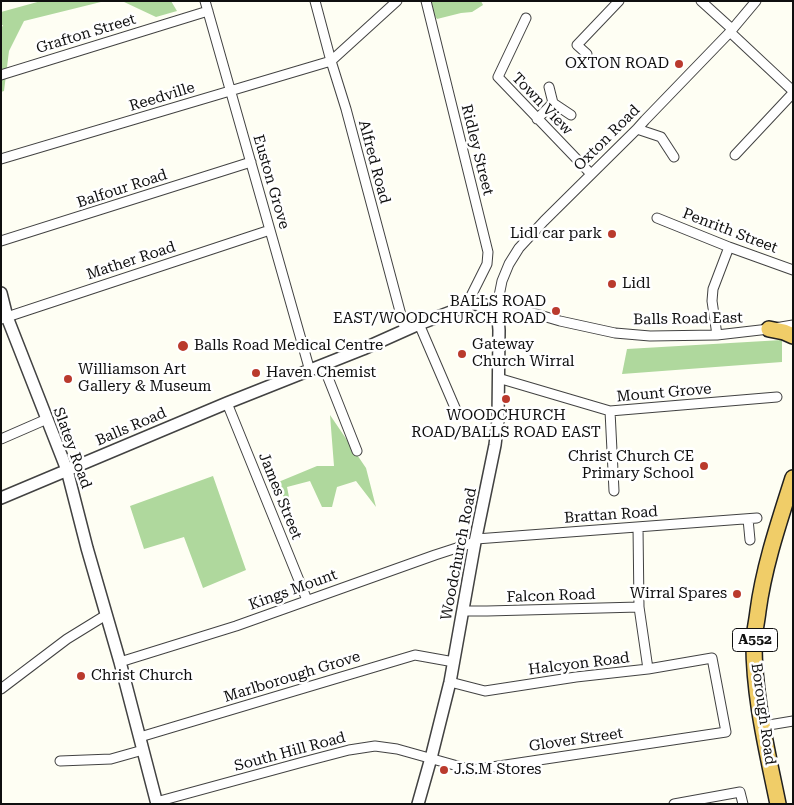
<!DOCTYPE html>
<html>
<head>
<meta charset="utf-8">
<style>
  body { margin:0 }
  #map { position:relative; width:794px; height:805px; overflow:hidden; background:#fefef3; font-family:"Roboto Serif",serif }
  canvas { display:block }
  .frame { position:absolute; inset:0; border:2px solid #0f0f0f; pointer-events:none }
</style>
</head>
<body>
<div id="map">
<canvas width="794" height="805"></canvas>
<div class="frame"></div>
</div>
<script>
const c = document.querySelector('canvas').getContext('2d');
c.lineJoin = 'round';
function fill(path, color) { c.fillStyle = color; c.fill(path, 'evenodd'); }
function trace(path, color, width, dash) { c.strokeStyle = color; c.lineWidth = width; c.lineCap = dash ? 'butt' : 'round'; c.setLineDash(dash || []); c.stroke(path); }
function drawText(font, color, halo, rows, align = 'center') {
  c.font = font + ' "Roboto Serif",serif'; c.lineWidth = 5; c.setLineDash([]); c.textBaseline = 'middle'; c.strokeStyle = halo; c.fillStyle = color; for (const [text, x, y, turn = 0] of rows) {
    c.save(); c.translate(x, y); c.rotate((+turn || 0) * Math.PI / 180); c.textAlign = isNaN(turn) ? turn : align; if (halo) c.strokeText(text, 0, 0); c.fillText(text, 0, 0); c.restore();
  }
}
const forest = new Path2D(`
  M41,1H105L24,21L9,51L4,91L1,92V29L3,25H1V12Z
  M122,1H171L177,11L156,17Z
  M430,1H481L483,5L472,12L461,13L437,19L434,15Z
  M782,340V362L622,374L627,349Z
  M330,415L366,468L376,507L356,481L337,487L332,507H322L310,481L287,487L292,512L276,483L317,466H334Z
  M213,476L246,570L203,588L184,537L144,549L130,506Z`);
const minor = new Path2D(`
  M205,1L310,371
  M315,1L331,61L346,109L405,330
  M426,1L488,252L487,264L471,296L472,304
  M701,1L732,29
  M756,1L730,32L645,120L637,129L544,221L519,248L509,264L502,281L497,306L519,309L560,321L615,333L650,336L717,335L769,329L793,325
  M526,18L498,77L591,174
  M730,32L793,91
  M587,54L577,45L619,1
  M1,75L208,11
  M553,103L571,115
  M537,119L553,103L549,87
  M637,129L661,137L674,157
  M735,155L793,93
  M1,159L331,61L397,1
  M657,218L729,247L793,270
  M1,241L251,162
  M1,319L270,230
  M419,324L456,410
  M717,335L712,301L713,289L729,247
  M323,365L357,451
  M498,378L610,411L777,397
  M227,403L307,600
  M610,411L614,491
  M1,439L47,419
  M748,519L750,540
  M638,527L639,607L648,669
  M476,539L757,518
  M463,611H487L639,607
  M120,662L236,626L435,555L475,542
  M1,689L67,639L106,615
  M763,726L793,721
  M140,737L415,655L454,662
  M60,761L111,759L143,750
  M156,802L303,762L349,750L375,746L397,749L472,770L726,732L712,658L648,669L576,677L485,691L450,682
  M674,804L740,792L743,804`);
const tertiary = new Path2D(`
  M1,293L7,317L67,470L87,548L120,662L157,804
  M1,498L227,403L363,349L419,324L472,304L497,306L499,330L498,420L495,445L475,542L450,682L431,758L418,804`);
const trunk = new Path2D(`
  M769,329L784,332L793,336
  M778,804C767,750 753,694 754,638C755,629 757,620 758,611C764,566 779,522 793,478`);
const markers = [
  [679,64,5,"#ba3a2d"],
  [612,234,5,"#ba3a2d"],
  [612,284,5,"#ba3a2d"],
  [556,311,5,"#ba3a2d"],
  [183,346,6,"#ba3a2d"],
  [462,354,5,"#ba3a2d"],
  [256,373,5,"#ba3a2d"],
  [68,379,5,"#ba3a2d"],
  [506,399,5,"#ba3a2d"],
  [704,466,5,"#ba3a2d"],
  [737,594,5,"#ba3a2d"],
  [81,676,5,"#ba3a2d"],
  [444,770,5,"#ba3a2d"]
];
const shields = [
  [755,640,45]
];
const shieldNames = [
  ["A552",755,640]
];
const streetNames = [
  ["Grafton Street",86,34,-17],
  ["Reedville",162,97,-17],
  ["Town View",542,104,46],
  ["Oxton Road",607,138,-45],
  ["Ridley Street",477,150,76],
  ["Alfred Road",374,162,75],
  ["Euston Grove",271,182,74],
  ["Balfour Road",122,189,-18],
  ["Penrith Street",730,231,21],
  ["Mather Road",131,261,-18],
  ["Balls Road East",688,319,-1],
  ["Mount Grove",664,393,-5],
  ["Balls Road",131,427,-23],
  ["Slatey Road",72,448,70],
  ["James Street",280,496,68],
  ["Brattan Road",611,515,-4],
  ["Woodchurch Road",459,554,-79],
  ["Kings Mount",293,590,-20],
  ["Falcon Road",551,596,-2],
  ["Halcyon Road",579,664,-7],
  ["Marlborough Grove",292,677,-17],
  ["Borough Road",763,714,82],
  ["Glover Street",576,740,-8],
  ["South Hill Road",290,752,-15]
];
const poiNames = [
  ["OXTON ROAD",669,64,"right"],
  ["Lidl car park",602,234,"right"],
  ["Lidl",622,284],
  ["BALLS ROAD",546,302,"right"],
  ["EAST/WOODCHURCH ROAD",546,319,"right"],
  ["Gateway",472,345],
  ["Church Wirral",472,362],
  ["Balls Road Medical Centre",194,346],
  ["Williamson Art",78,370],
  ["Gallery & Museum",78,387],
  ["Haven Chemist",266,373],
  ["WOODCHURCH",506,416,"center"],
  ["ROAD/BALLS ROAD EAST",506,433,"center"],
  ["Christ Church CE",694,457,"right"],
  ["Primary School",694,474,"right"],
  ["Wirral Spares",727,594,"right"],
  ["Christ Church",91,676],
  ["J.S.M Stores",454,770]
];
fill(forest, '#afd89d');
trace(minor, '#424242', 11);
trace(tertiary, '#424242', 14);
trace(trunk, '#202020', 18);
trace(minor, '#fff', 9);
trace(tertiary, '#fff', 11);
trace(trunk, '#f0cd68', 15);
for (const [x, y, r, color] of markers) { const dot = new Path2D(); dot.arc(x, y, r, 0, 2 * Math.PI); c.fillStyle = color; c.fill(dot); trace(dot, '#fff', 2); }
for (const [x, y, w] of shields) { const box = new Path2D(); box.roundRect(x - w / 2, y - 11.5, w, 23, 4); c.fillStyle = '#fff'; c.fill(box); trace(box, '#0f0f0f', 1); }
drawText('bold 14px', '#0f0f0f', null, shieldNames);
drawText('15px', '#0f0f0f', '#fff', streetNames);
drawText('15px', '#0f0f0f', '#fff', poiNames, 'left');
</script>
</body>
</html>
